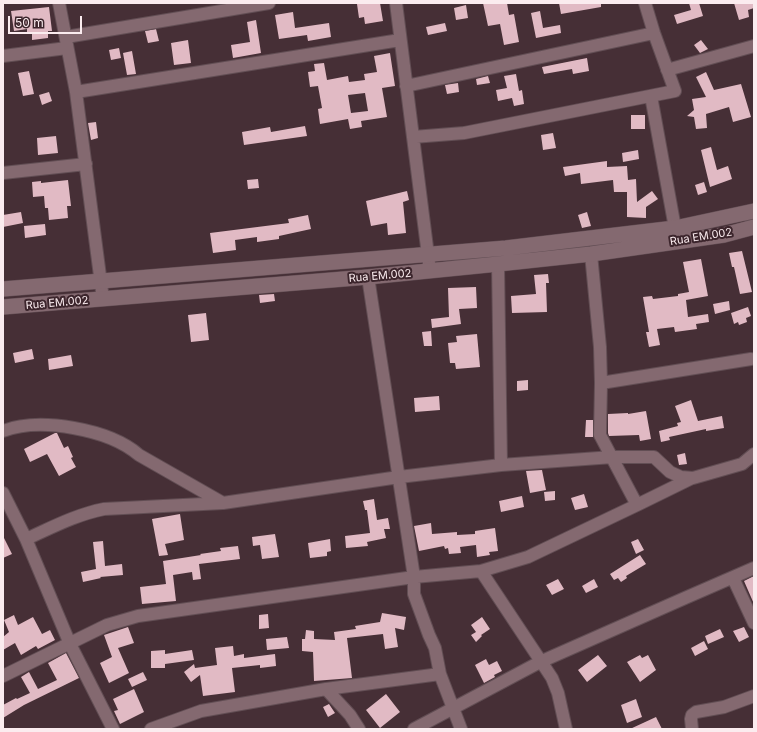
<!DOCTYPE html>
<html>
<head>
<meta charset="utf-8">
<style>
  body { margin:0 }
  #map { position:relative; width:757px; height:732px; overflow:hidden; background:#462f36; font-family:Inter,sans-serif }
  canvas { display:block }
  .frame { position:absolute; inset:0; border:4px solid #fbecef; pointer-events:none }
  .scale { position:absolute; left:8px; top:16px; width:74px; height:18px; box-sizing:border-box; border:2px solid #fbecef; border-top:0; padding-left:5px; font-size:12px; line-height:14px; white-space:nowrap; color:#fbecef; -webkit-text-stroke:3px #3c252c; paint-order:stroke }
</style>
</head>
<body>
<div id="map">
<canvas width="757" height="732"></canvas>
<div class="frame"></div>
<div class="scale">50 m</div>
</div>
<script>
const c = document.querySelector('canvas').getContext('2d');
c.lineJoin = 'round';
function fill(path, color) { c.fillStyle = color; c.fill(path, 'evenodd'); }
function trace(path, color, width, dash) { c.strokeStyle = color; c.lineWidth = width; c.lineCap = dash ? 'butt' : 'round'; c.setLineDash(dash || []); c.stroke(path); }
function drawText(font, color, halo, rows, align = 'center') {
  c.font = font + ' Inter,sans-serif'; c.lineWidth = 4; c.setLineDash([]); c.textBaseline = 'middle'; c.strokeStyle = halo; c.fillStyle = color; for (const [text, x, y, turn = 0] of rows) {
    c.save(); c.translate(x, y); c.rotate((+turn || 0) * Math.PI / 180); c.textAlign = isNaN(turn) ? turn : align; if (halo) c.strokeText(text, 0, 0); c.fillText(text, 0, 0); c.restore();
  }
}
const building = new Path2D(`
  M365,3H380L383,21L365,24L364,17L359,18L357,4Z
  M483,3H507L509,15L514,14L519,42L504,45L500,24L488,26Z
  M559,3H601V7L561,14Z
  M689,3H699L703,16L677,24L674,15L691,10Z
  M734,3H754V8L748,10L749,17L739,20Z
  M466,5L468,18L456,20L454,8Z
  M49,7L52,31H48V38L32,40V33L27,34V29L14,31L11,11Z
  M540,11L543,28L560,25L561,33L536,38L531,13Z
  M293,12L295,28L329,23L331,37L308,41L307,35L279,39L275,15Z
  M256,20L261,53L233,58L231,45L250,42L247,22Z
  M445,23L447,31L428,35L426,27Z
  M156,29L159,41L148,43L145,31Z
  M188,40L191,63L174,65L171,43Z
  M701,40L708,49L700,53L694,45Z
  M119,48L121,58L111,60L109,50Z
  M132,51L136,74L127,75L123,53Z
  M390,53L395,86L382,88L387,117L361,121L362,127L350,129L348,119L320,124L318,109L322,108L318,86L310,87L308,72L315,71L314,64L324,63L327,80L348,76L349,82L365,80L364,74L377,72L374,56ZM365,93L368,111L351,113L348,95Z
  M587,58L589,71L573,74L572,69L544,74L542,67Z
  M29,71L34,94L23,96L18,73Z
  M706,72L714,90L741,84L751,117L733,122L729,107L706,114L707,128L696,129L694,117L687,116L694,110L692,99L706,97L696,77Z
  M516,74L519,91L522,90L524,104L514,106L512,98L498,101L496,90L507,88L504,76Z
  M488,76L490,83L477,85L476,79Z
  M458,83L459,92L447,94L445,85Z
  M49,92L52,101L42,105L39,95Z
  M631,115H645V129H631Z
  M96,122L98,138L91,140L88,123Z
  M305,126L307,136L244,145L242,132L270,127L271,132Z
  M553,133L556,148L543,150L541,135Z
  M56,136L58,153L38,155L37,138Z
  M711,147L717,170L728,166L732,179L710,187L701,150Z
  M638,150L639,159L623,162L622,153Z
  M607,161V167L627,166L628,180L636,179L637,202L652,191L658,199L646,207V218L627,217V192H614L613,180L581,184L580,173L565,176L563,167Z
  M258,179L259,188L248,189L247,180Z
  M68,180L71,206H67L68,218L49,220L48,208H45L44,196L33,197L32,182L41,181V183Z
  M704,182L707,192L698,195L695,185Z
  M407,191L409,200L403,202L406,233L388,235L387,223L371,226L366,201Z
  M21,212L23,223L3,227V215Z
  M587,212L591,226L582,228L578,215Z
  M308,215L311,229L279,236V239L257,242V237L235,240L236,250L213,253L210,233L289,223L288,219Z
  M45,224L46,235L25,238L24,226Z
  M742,251L752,292L740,294L734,267H732L729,253Z
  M701,259L708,296L686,300L688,317L708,314L709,322L696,324L697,329L675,332L674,327L657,329L660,345L649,347L646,332H649L643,297L652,296L653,299L678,296V294L689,292L683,262Z
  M548,274L549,283H546L547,312L512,313L511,296L536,294L534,275Z
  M476,287L477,308L459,309L461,324L432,328L431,319L449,317L448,288Z
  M274,294L275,301L260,303L259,295Z
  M729,301L730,310L715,314L713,304Z
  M748,307L751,316L746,318L747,322L739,325L738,322L734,324L731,313Z
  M206,313L209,340L191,342L188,315Z
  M431,331L432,346H424L422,332Z
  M477,334L480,367L456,369L455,363H450L448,343L457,342L456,336Z
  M32,349L34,359L15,363L13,353Z
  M71,355L73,366L49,370L48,359Z
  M528,380V390L517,391V381Z
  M439,396L440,410L415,412L414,398Z
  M691,400L698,421L722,416L724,428L706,431V429L669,437L670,440L661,442L659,431L678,426L677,423L681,422L675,406Z
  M646,411L651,439L640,441L639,435L609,436L608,433V414L628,413V414Z
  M586,420H593V437H585Z
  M55,433H57L64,448L68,446L73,457L71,458L76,467L59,476L47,454L30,462L24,449Z
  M685,453L687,464L679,465L677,455Z
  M542,470L546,490L530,493L526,471Z
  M555,491V500L545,501L544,492Z
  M584,494L588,507L575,510L571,498Z
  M522,496L524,507L501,512L499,501Z
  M374,499L377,520L388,518L390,529H384L386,538L367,542L368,546L346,548L345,536L370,533L367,510H365L363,501Z
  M180,514L184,540L165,544L168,555L159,556L152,519Z
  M431,523L432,534L457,532V535L475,534V531L495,528L498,551L489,552L490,555L477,557L476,545L460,547L461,553L449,554L448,548L445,549L444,546L419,551L414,526Z
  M275,534L279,557L262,559L260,545L253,546L252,537Z
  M3,536L12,554L3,558Z
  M330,539L331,551L327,552V556L310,558L308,543Z
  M638,539L644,550L636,554L631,542Z
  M103,541L105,566L122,564L123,575L100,577L101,578L83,582L81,572L96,569L93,542Z
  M238,546L240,559L199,564L201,579L193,580L192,572L173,575L176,601L142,604L140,587L166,584L163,561L201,555L200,554L221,551L220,548Z
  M640,555L646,564L626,576L627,578L621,582L618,578L614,580L610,574Z
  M754,576V604L744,581Z
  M558,579L564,589L552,595L546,585Z
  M594,579L598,587L586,593L582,586Z
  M382,613L406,617L404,630L395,628L398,647L385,649L383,634L347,638L352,678L314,681L313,652L302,651V639H305L306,630L314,631V639L335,640L334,632L356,629L355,626L380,622Z
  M268,614L269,628L259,629V615Z
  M14,615L18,625L33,617L42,634L50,630L55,640L38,649L36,646L21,655L15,643L3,650V637L9,632L4,620Z
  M482,617L490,629L481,635L482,636L476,642L471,635L476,632L471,625Z
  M128,627L134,643L118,648L129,673L109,683L100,663L112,657L104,635Z
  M744,627L749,637L739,642L733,631Z
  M720,629L724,637L708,644L705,636Z
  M287,637L289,648L267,650L266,639Z
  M704,641L708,649L695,656L691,648Z
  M233,646L234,656L244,654V658L275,654L276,666L260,668V665L232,668L235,692L203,696L200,675L191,682L184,672L194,664L195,668L217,665L215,648Z
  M165,650V654L192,650L194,660L165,664V668H151V651Z
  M66,653L79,678L24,705L3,718V705L16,698L17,699L30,693L21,677L29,672L38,689L57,680L48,663Z
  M598,655L607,666L587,682L578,670Z
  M640,655L642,658L648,655L656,670L640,682L627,662Z
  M486,659L489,665L497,661L502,671L494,675L495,677L484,683L475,665Z
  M143,672L147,680L132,687L128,679Z
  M134,689L144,712L120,724L114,711L118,710L113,699Z
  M386,694L400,712L380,728L366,710Z
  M636,699L642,717L627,723L621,705Z
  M329,704L335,713L328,717L323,707Z
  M656,717L662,729H630Z`);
const minor = new Path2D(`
  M59,3L76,92L103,299
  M396,3L430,271
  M66,37L269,3
  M3,56L67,48
  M667,70L754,46
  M406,86L654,33
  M76,92L400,40
  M651,96L675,228
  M413,137L464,133L675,91L654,33L645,3
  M3,173L86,164
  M591,254L600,347L601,383L600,435L637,505L692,478
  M498,264L501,465
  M368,277L414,577V594L429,635L435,648L440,674L461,729
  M601,383L751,359
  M3,431C40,417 109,429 139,455L223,503
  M3,493L26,539L70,644L113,729
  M26,539C53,527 75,515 104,509L223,503L399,477L501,465L613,457H654L670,472L681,477L693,478L742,464L754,454
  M481,571L552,678L558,693L566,729
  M733,578L754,623
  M3,676L107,625L138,616L414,577L481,571L528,557L637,505
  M326,689L350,715L359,729
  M151,729L201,711L326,689L440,674
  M414,729L540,662L685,598L754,568
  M692,729L691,719L692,715L696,712L724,707L754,696`);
const tertiary = new Path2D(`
  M3,289L506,248L675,228L754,211
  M3,307L368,277L498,264L591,254L724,235L754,227`);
const streetNames = [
  ["Rua EM.002",701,237,-9],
  ["Rua EM.002",380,276,-5],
  ["Rua EM.002",57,303,-5]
];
fill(building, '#e1bac4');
trace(minor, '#624e54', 14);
trace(tertiary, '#624e54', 16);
trace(minor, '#846970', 12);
trace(tertiary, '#846970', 15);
drawText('11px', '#fbecef', '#3c252c', streetNames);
</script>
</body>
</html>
